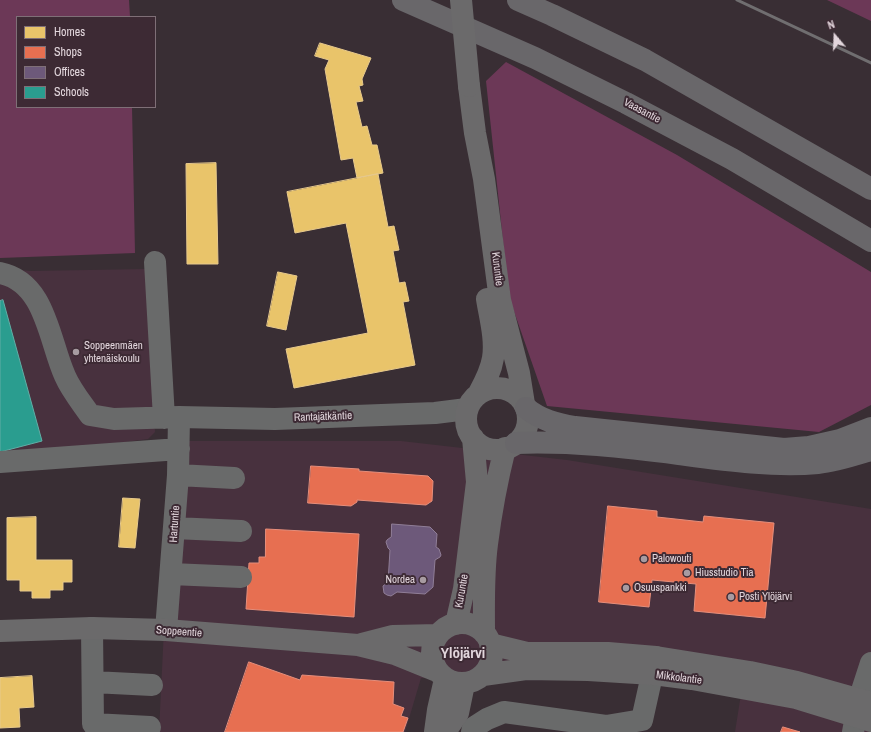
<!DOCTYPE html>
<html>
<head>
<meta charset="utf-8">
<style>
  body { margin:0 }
  #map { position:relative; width:871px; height:732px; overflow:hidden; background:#392e34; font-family:"Archivo Narrow",sans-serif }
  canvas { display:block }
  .legend { position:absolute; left:16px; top:16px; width:140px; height:92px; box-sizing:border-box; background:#3d2a34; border:1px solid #7f6f77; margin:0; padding:5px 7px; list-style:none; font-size:12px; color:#e2d6dc }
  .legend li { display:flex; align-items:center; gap:8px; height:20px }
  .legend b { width:20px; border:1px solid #7f6f77 }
  .north { position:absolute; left:815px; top:16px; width:40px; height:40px; -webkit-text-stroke:3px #3d2a34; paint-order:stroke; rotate:341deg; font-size:11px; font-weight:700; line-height:16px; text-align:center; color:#e2d6dc }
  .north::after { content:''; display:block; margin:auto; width:14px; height:18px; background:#e2d6dc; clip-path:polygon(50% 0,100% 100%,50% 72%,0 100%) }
</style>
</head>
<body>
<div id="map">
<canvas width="871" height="732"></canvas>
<ul class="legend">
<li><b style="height:11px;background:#e9c46a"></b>Homes</li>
<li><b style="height:11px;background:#e76f51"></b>Shops</li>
<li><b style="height:11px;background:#6d597a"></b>Offices</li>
<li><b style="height:11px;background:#2a9d8f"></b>Schools</li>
</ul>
<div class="north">N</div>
</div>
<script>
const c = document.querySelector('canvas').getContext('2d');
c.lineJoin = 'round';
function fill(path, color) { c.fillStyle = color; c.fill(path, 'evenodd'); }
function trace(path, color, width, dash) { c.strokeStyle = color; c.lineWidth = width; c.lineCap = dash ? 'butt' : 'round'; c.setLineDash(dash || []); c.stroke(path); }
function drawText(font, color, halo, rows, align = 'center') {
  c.font = font + ' "Archivo Narrow",sans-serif'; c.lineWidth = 4; c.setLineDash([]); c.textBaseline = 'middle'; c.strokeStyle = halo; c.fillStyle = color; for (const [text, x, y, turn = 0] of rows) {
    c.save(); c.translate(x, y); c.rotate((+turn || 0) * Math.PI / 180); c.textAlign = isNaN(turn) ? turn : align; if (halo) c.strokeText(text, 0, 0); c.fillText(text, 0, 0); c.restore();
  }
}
const built = new Path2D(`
  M0,268L30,271L147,269L155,432L148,439L35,454L0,456Z
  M173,441H401L567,460L871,509V732H735L741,694L544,674L490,680L421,678L405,732H159Z`);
const green = new Path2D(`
  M0,0H129L130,17H17V107H132L135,253L0,258Z
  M827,0H871V21Z
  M506,62L677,155L871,272V405L819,432L547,406L509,297L486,81Z`);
const homes = new Path2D(`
  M320,43L371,58L362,79L363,85L359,86L363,101L356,102L362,127L367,126L372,145H377L383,173L357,178L353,158L341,160L325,69L329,60L315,56Z
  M216,163L218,264H187L186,164Z
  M378,174L388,227L394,226L399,250L393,251L399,283L405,282L409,301L403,302L415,365L294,388L286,349L368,333L346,223L295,233L287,192Z
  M278,272L297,276L286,330L267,326Z
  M123,498L140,499L135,548L119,547Z
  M36,517V560H72V582H63V590H50V598H32V591H20V580H7V518Z
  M32,676L34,707L19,708L20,727L0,728V678Z`);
const shops = new Path2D(`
  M311,466L359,469V471L428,476L433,481L432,501L426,505L357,500V502L351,506L308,503Z
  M608,506L657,511V517L703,522L704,516L774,523L765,618L694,611L696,584L652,580L649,607L599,602Z
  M266,529L359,534L354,617L246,609L249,563H259V557H265Z
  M249,662L300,680L302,675L394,682L393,704L404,708L401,716L408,718L403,732H225Z
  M783,727L800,732H781Z`);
const offices = new Path2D(`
  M392,524L430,527L437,534L436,547L439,549L441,555L440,557L435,560L433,587L425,594L397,592L391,596L387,595L384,593L383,586L388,582L390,550L388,548L386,542L387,540L391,537Z`);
const schools = new Path2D(`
  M3,300L42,441L0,452V301Z`);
const minor = new Path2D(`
  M155,262L164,418
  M0,273C46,282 49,341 65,376C71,390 81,402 90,415L114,419L179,417L275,419L435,413L467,409
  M0,462L179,449
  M178,475L234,478
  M174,528L241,531
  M171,574L241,577
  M92,628L93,724L150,727
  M166,630L178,475L179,417
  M93,682L152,685
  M472,732L473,728L487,719L504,712L606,726L642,720L656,657
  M853,732L859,700L871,663`);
const major = new Path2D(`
  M469,86L475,133L484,179L500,300L519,373L524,404
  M466 419a31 31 0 1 1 62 0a31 31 0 1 1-62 0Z
  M479,393C485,382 491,371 493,358C496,339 490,318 487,299
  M432 653a30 30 0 1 1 60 0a30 30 0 1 1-60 0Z
  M456,624L464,589L477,482L473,438
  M0,631L92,628L166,630L358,645L395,654L437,671
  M484,633C484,604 483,574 487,544C491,512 497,480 505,448
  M362,644L393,636L438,635
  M490,644L527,653H608L656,657L750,672L797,682L871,703
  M483,675L526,669L588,670L653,674L692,679L796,698L871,721
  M435,732L438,710L445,679
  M445,732L458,713L464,684`);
const highway = new Path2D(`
  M403,0L535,58L626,103L732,159L871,241
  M518,0L552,15L645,60L871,189
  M526,408C541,420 556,424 575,427L784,449L809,447L840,440L871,428
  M516,443C570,441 625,447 679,454C724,460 773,467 818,463C836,461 854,455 871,450`);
const rail = new Path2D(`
  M737,0L871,63`);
const majorBridge = new Path2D(`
  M461,0L469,86`);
const markers = [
  [76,352,4,"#a79ba1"],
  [644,559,4,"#a79ba1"],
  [687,573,4,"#a79ba1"],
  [423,580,4,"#a79ba1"],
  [626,588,4,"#a79ba1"],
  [731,597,4,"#a79ba1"]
];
const streetNames = [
  ["Vaasantie",642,111,28],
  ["Kuruntie",497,269,83],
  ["Rantajätkäntie",323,417,-2],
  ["Hartuntie",175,524,-86],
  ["Kuruntie",462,591,-80],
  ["Soppeentie",179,632,4],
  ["Mikkolantie",679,678,7]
];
const poiNames = [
  ["Soppeenmäen",84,346],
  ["yhtenäiskoulu",84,359],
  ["Palowouti",652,559],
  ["Hiusstudio Tia",695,573],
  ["Nordea",415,580,"right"],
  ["Osuuspankki",634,588],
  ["Posti Ylöjärvi",739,597]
];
const districtNames = [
  ["Ylöjärvi",463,654]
];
fill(built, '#48313e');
fill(green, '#6c3857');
fill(homes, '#e9c46a');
trace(homes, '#e7c98c', 1);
fill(shops, '#e76f51');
trace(shops, '#e68e7b', 1);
fill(offices, '#6d597a');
trace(offices, '#907e97', 1);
fill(schools, '#2a9d8f');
trace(schools, '#61aea6', 1);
trace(minor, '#696a6a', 22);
trace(major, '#6b6a6b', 22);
trace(highway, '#69676a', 22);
trace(rail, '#706e70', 3);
trace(majorBridge, '#6b6a6b', 22);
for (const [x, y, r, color] of markers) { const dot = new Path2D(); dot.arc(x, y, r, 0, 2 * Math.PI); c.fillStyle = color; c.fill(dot); trace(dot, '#3d2a34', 1.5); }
drawText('11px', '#e2d6dc', '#3d2a34', streetNames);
drawText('11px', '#e2d6dc', '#3d2a34', poiNames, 'left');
drawText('bold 15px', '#e2d6dc', '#3d2a34', districtNames);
</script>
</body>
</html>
